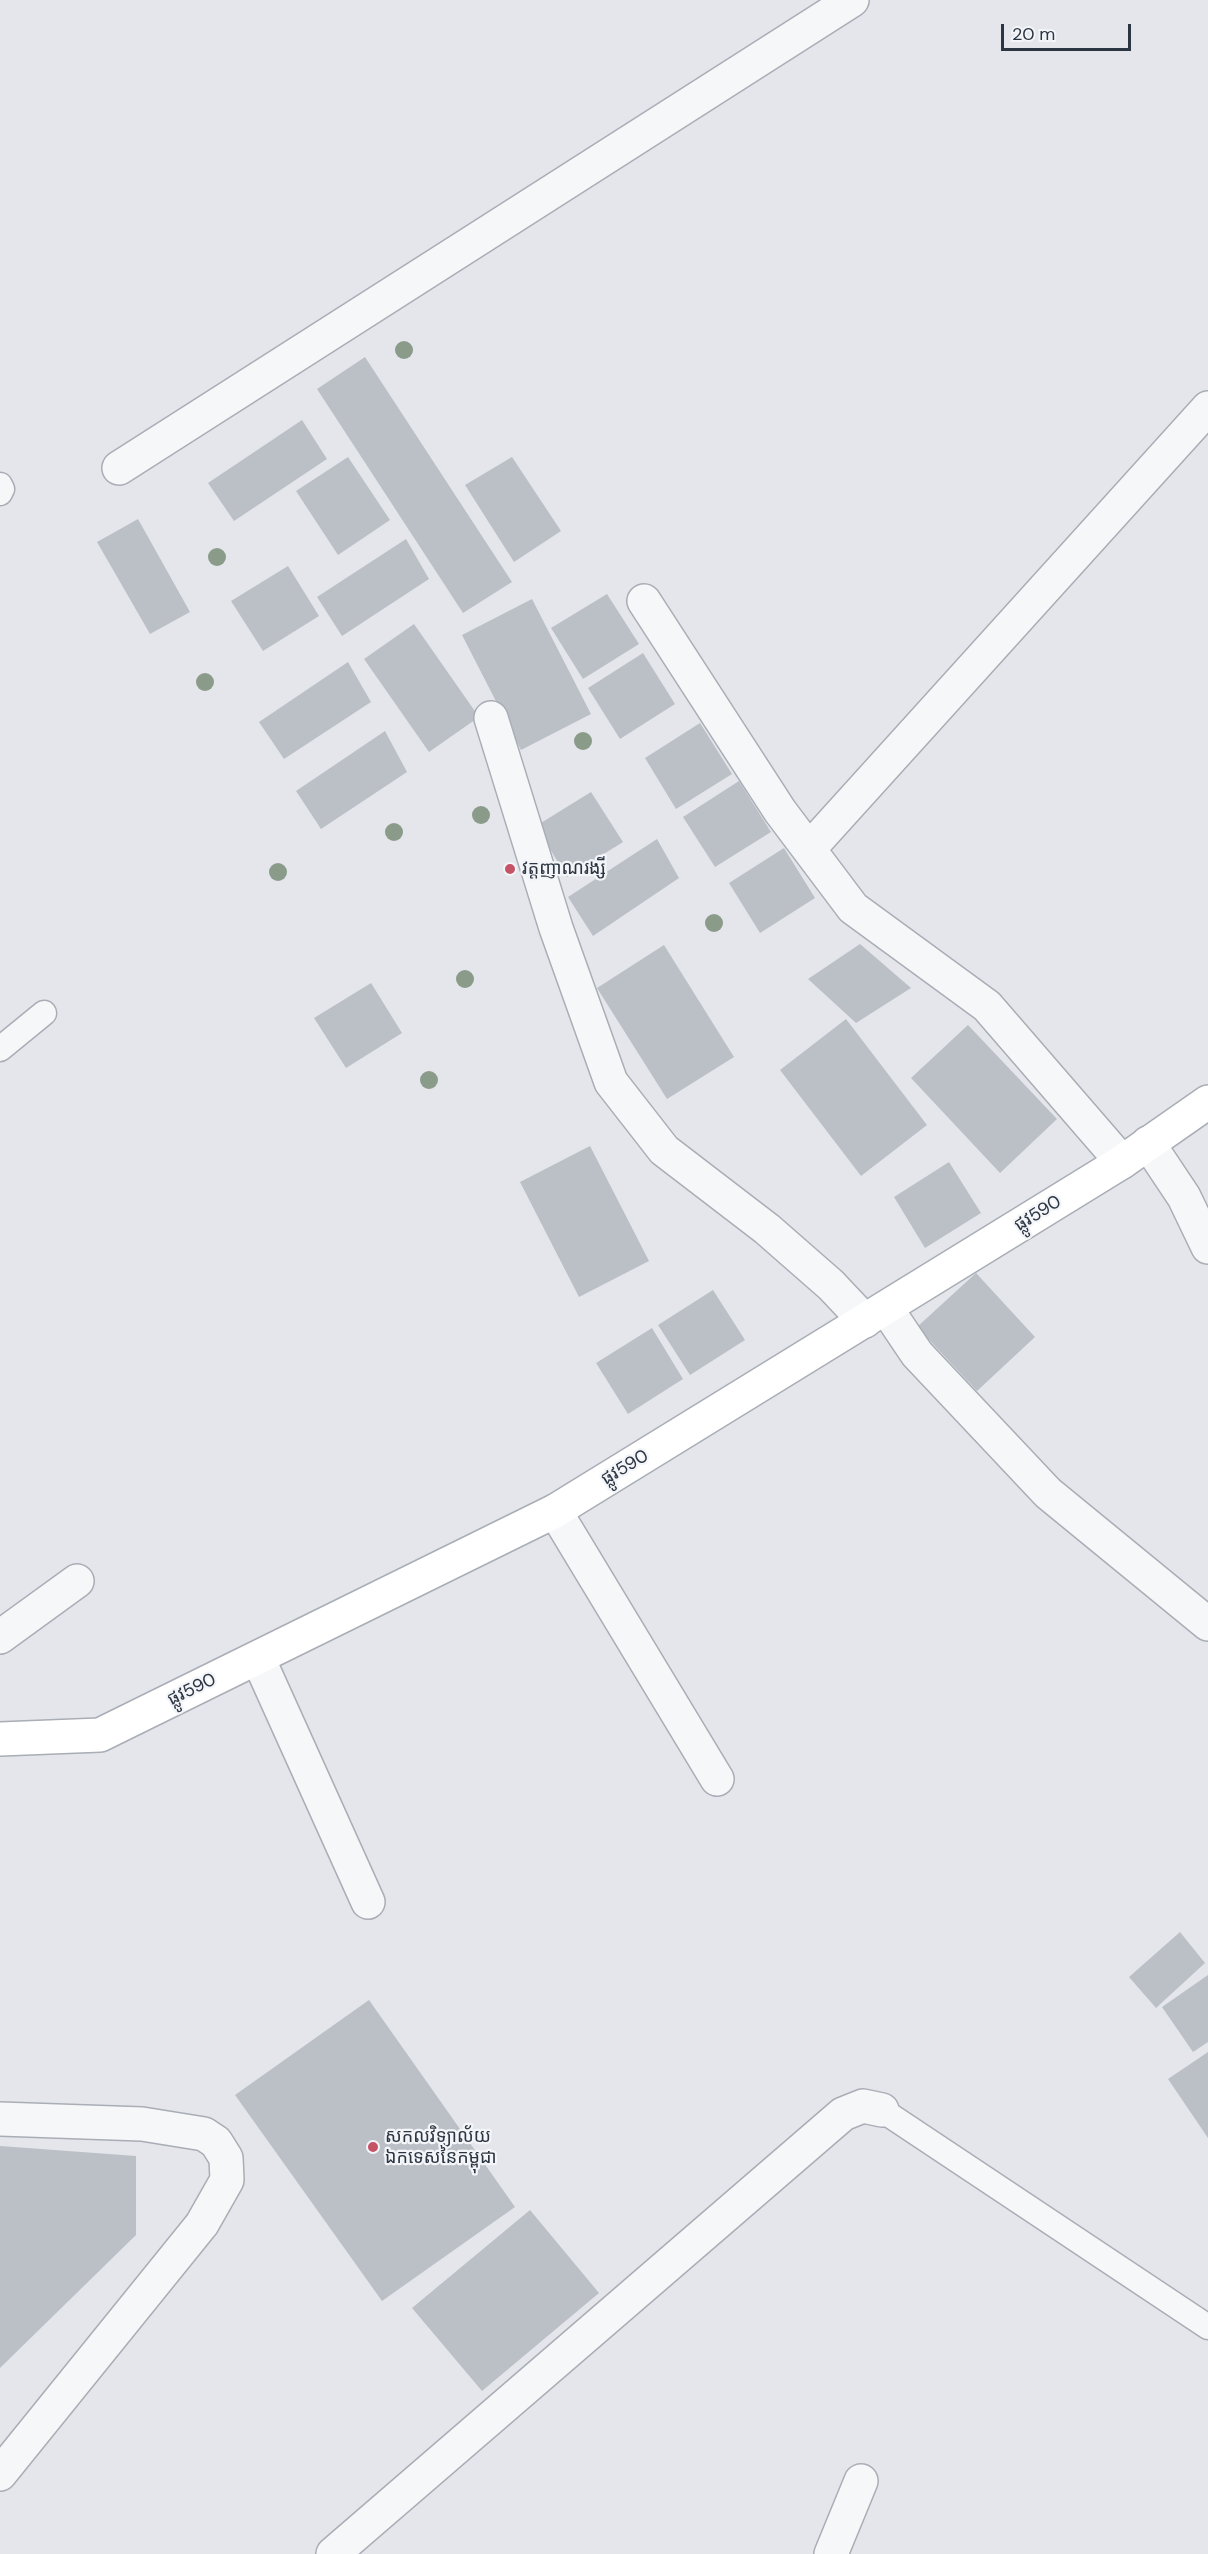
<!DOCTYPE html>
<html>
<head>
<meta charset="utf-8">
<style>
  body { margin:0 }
  #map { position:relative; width:1208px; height:2554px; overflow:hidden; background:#e4e6eb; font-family:"DM Sans",sans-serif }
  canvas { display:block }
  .scale { position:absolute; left:1001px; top:24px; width:130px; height:27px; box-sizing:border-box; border:3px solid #2c3542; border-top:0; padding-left:8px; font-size:18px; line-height:21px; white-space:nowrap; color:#2c3542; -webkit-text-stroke:4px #f3f5f8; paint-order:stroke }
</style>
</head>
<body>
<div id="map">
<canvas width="1208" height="2554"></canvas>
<div class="scale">20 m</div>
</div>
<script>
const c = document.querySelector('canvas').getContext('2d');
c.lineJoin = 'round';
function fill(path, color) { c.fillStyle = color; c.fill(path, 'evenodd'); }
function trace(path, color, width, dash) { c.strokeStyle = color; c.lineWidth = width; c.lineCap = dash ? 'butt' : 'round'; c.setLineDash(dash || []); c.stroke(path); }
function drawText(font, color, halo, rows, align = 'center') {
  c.font = font + ' "DM Sans","Noto Sans Khmer",sans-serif'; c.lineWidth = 4.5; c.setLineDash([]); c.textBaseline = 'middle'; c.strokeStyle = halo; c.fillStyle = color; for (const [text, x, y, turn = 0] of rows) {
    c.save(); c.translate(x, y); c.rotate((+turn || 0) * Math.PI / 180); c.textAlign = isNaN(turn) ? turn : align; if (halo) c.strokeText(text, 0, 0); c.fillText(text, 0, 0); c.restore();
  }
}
const building = new Path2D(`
  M365,357L512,582L463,613L317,389Z
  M302,420L327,459L234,521L208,483Z
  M348,457L390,520L338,555L296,491Z
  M512,457L561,531L514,562L465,485Z
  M138,519L190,612L150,634L97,542Z
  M406,539L429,579L342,636L317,597Z
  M288,566L319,616L263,651L231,601Z
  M607,594L639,644L583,679L551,628Z
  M532,599L591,714L521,750L462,635Z
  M414,624L479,717L429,752L364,659Z
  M643,653L675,704L620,739L588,688Z
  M348,662L371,702L284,759L259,722Z
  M700,723L732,774L676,809L645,758Z
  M385,731L407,772L321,829L296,791Z
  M739,781L771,832L715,867L683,817Z
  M591,792L623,842L567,877L536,826Z
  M657,839L679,878L593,936L568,897Z
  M784,848L815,898L760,933L729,883Z
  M860,944L911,988L856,1023L808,979Z
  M664,945L734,1057L667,1099L597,988Z
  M371,983L402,1033L346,1068L314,1018Z
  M846,1019L927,1125L861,1176L780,1070Z
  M968,1025L1057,1119L1000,1173L911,1078Z
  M590,1146L649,1261L579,1297L520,1182Z
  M949,1162L981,1213L925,1248L894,1197Z
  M976,1273L1035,1337L977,1391L917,1327Z
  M713,1290L745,1340L690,1375L658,1325Z
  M652,1328L683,1379L628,1414L596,1363Z
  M1180,1932L1205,1963L1156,2008L1129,1977Z
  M1208,1975V2042L1193,2052L1162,2007Z
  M369,2000L515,2207L382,2301L235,2095Z
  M1208,2052V2138L1168,2079Z
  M0,2146L136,2156V2235L0,2368Z
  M530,2210L599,2293L482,2391L412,2308Z`);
const lane = new Path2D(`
  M0,485L2,489L0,493
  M0,1049L44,1013
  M882,2110L1208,2327`);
const street = new Path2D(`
  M119,468L852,0
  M644,601L780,811L853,908L987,1006L1122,1162
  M491,718L556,928L611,1082L664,1150L767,1229L831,1285L865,1321
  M809,849L1208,408
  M1148,1143L1184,1197L1208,1247
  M886,1308L917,1354L1048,1493L1208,1624
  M555,1511L717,1779
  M0,1637L77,1581
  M258,1658L368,1902
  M0,2119L142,2124L204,2134L216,2142L226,2158L227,2180L202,2224L0,2474
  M333,2554L843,2114L863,2106L882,2110
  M831,2554L861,2481`);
const secondary = new Path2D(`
  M0,1739L100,1735L555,1511L1122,1162L1208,1102`);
const trees = [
  [404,350],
  [217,557],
  [205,682],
  [583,741],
  [481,815],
  [394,832],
  [278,872],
  [714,923],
  [465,979],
  [429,1080]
];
const markers = [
  [510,869,6,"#c65266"],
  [373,2147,6,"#c65266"]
];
const poiNames = [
  ["វត្តញាណរង្សី",522,869],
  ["សកលវិទ្យាល័យ",385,2137],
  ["ឯកទេសនៃកម្ពុជា",385,2158]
];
const streetNames = [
  ["ផ្លូវ590",1038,1214,-32],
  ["ផ្លូវ590",625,1468,-31],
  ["ផ្លូវ590",192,1690,-26]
];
fill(building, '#bbc0c7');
trace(lane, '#a9adb5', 27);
trace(street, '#a9adb5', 36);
trace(secondary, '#a9adb5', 36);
trace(lane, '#f6f7f9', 24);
trace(street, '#f6f7f9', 33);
trace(secondary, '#fff', 33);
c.fillStyle = '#8b9b8a';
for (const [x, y] of trees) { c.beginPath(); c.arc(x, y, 9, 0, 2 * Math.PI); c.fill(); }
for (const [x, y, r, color] of markers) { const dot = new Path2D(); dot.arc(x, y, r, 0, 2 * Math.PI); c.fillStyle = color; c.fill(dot); trace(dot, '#f3f5f8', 2); }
drawText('18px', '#2c3542', '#f3f5f8', poiNames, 'left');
drawText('18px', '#2c3542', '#f3f5f8', streetNames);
</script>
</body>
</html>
